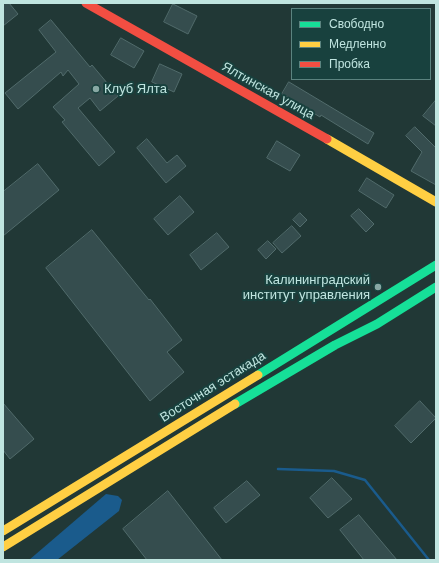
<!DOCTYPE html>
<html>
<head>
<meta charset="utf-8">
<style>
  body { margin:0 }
  #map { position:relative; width:439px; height:563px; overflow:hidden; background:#213836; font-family:Arial,sans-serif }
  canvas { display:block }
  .frame { position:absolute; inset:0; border:4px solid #c0e5e0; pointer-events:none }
  .legend { position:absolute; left:291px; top:8px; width:140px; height:72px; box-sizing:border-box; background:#18413e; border:1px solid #5b837f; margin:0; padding:5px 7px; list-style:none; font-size:12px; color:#c0e5e0 }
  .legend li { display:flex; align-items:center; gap:8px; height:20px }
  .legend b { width:20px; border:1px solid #5b837f }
</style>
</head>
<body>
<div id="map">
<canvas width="439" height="563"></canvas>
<div class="frame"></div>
<ul class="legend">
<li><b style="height:5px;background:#16e098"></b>Свободно</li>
<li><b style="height:5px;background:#ffcf43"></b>Медленно</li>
<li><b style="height:5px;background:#f24e42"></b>Пробка</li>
</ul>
</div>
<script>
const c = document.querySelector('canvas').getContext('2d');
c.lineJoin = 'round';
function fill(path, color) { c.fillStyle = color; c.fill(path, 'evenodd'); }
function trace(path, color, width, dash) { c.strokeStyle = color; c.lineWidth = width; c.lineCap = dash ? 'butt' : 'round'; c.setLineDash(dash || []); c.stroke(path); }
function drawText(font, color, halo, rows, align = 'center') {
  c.font = font + ' Arial,sans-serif'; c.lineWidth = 4; c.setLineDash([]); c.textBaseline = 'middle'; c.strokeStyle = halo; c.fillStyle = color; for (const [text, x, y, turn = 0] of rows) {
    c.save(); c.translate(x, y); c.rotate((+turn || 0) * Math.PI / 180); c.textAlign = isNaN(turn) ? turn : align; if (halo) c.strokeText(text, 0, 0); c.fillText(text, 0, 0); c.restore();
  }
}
const water = new Path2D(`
  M106,494L118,496L122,500L119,511L57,560H29Z`);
const stream = new Path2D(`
  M278,469L334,471L365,480L429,560`);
const building = new Path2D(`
  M3,3H9L18,14L3,26Z
  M173,4L197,16L188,34L164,22Z
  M51,20L90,67L92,65L118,96L100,111L90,98L78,108L115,152L99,166L62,122L65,120L53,107L79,84L68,70L63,76L61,72L18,109L5,93L56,52L39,30Z
  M121,38L144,51L134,68L111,55Z
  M160,64L182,74L174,92L152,82Z
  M289,82L374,133L368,144L321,115L320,117L282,94Z
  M436,100V126L423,116Z
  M415,127L436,148V185L411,171L422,152L406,136Z
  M147,139L167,163L177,155L186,166L166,183L137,148Z
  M277,141L300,155L290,171L267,158Z
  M38,164L59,190L3,236V192Z
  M367,178L394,195L386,208L359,191Z
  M180,196L194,212L168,235L154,219Z
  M359,209L374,224L366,232L351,216Z
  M300,213L307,220L300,227L293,220Z
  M292,226L301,236L282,253L273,243Z
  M92,230L149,300L150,299L182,340L167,352L184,372L150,401L46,268Z
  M217,233L229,247L201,270L190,255Z
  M268,241L276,249L266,259L258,250Z
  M420,401L436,418L411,443L395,426Z
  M3,403L34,439L10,459L3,450Z
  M332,478L352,499L328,518L310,498Z
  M247,481L260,495L226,523L214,508Z
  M168,491L222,560H147L123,529Z
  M359,515L397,560H364L340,530Z`);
const fast = new Path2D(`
  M258,375L436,265
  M235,404L335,345L377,324L436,287`);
const slow = new Path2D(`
  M327,139L436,202
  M3,531L258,375
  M3,547L235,404`);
const jam = new Path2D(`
  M86,3L327,139`);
const markers = [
  [96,89,4,"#88a8a4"],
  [378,287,4,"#88a8a4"]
];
const poiNames = [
  ["Клуб Ялта",104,89],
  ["Калининградский",370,280,"right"],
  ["институт управления",370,295,"right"]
];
const streetNames = [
  ["Ялтинская улица",268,91,29],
  ["Восточная эстакада",213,387,-32]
];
fill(water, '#1a5b8c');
trace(stream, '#1a5b8c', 2.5);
fill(building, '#354d4e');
trace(building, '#516b6b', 1);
trace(fast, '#16e098', 9);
trace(slow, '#ffcf43', 9);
trace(jam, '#f24e42', 9);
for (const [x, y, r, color] of markers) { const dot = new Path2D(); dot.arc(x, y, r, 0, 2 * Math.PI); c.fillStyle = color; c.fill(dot); trace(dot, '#18413e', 1.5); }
drawText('13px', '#c0e5e0', '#18413e', poiNames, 'left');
drawText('13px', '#c0e5e0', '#18413e', streetNames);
</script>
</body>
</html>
